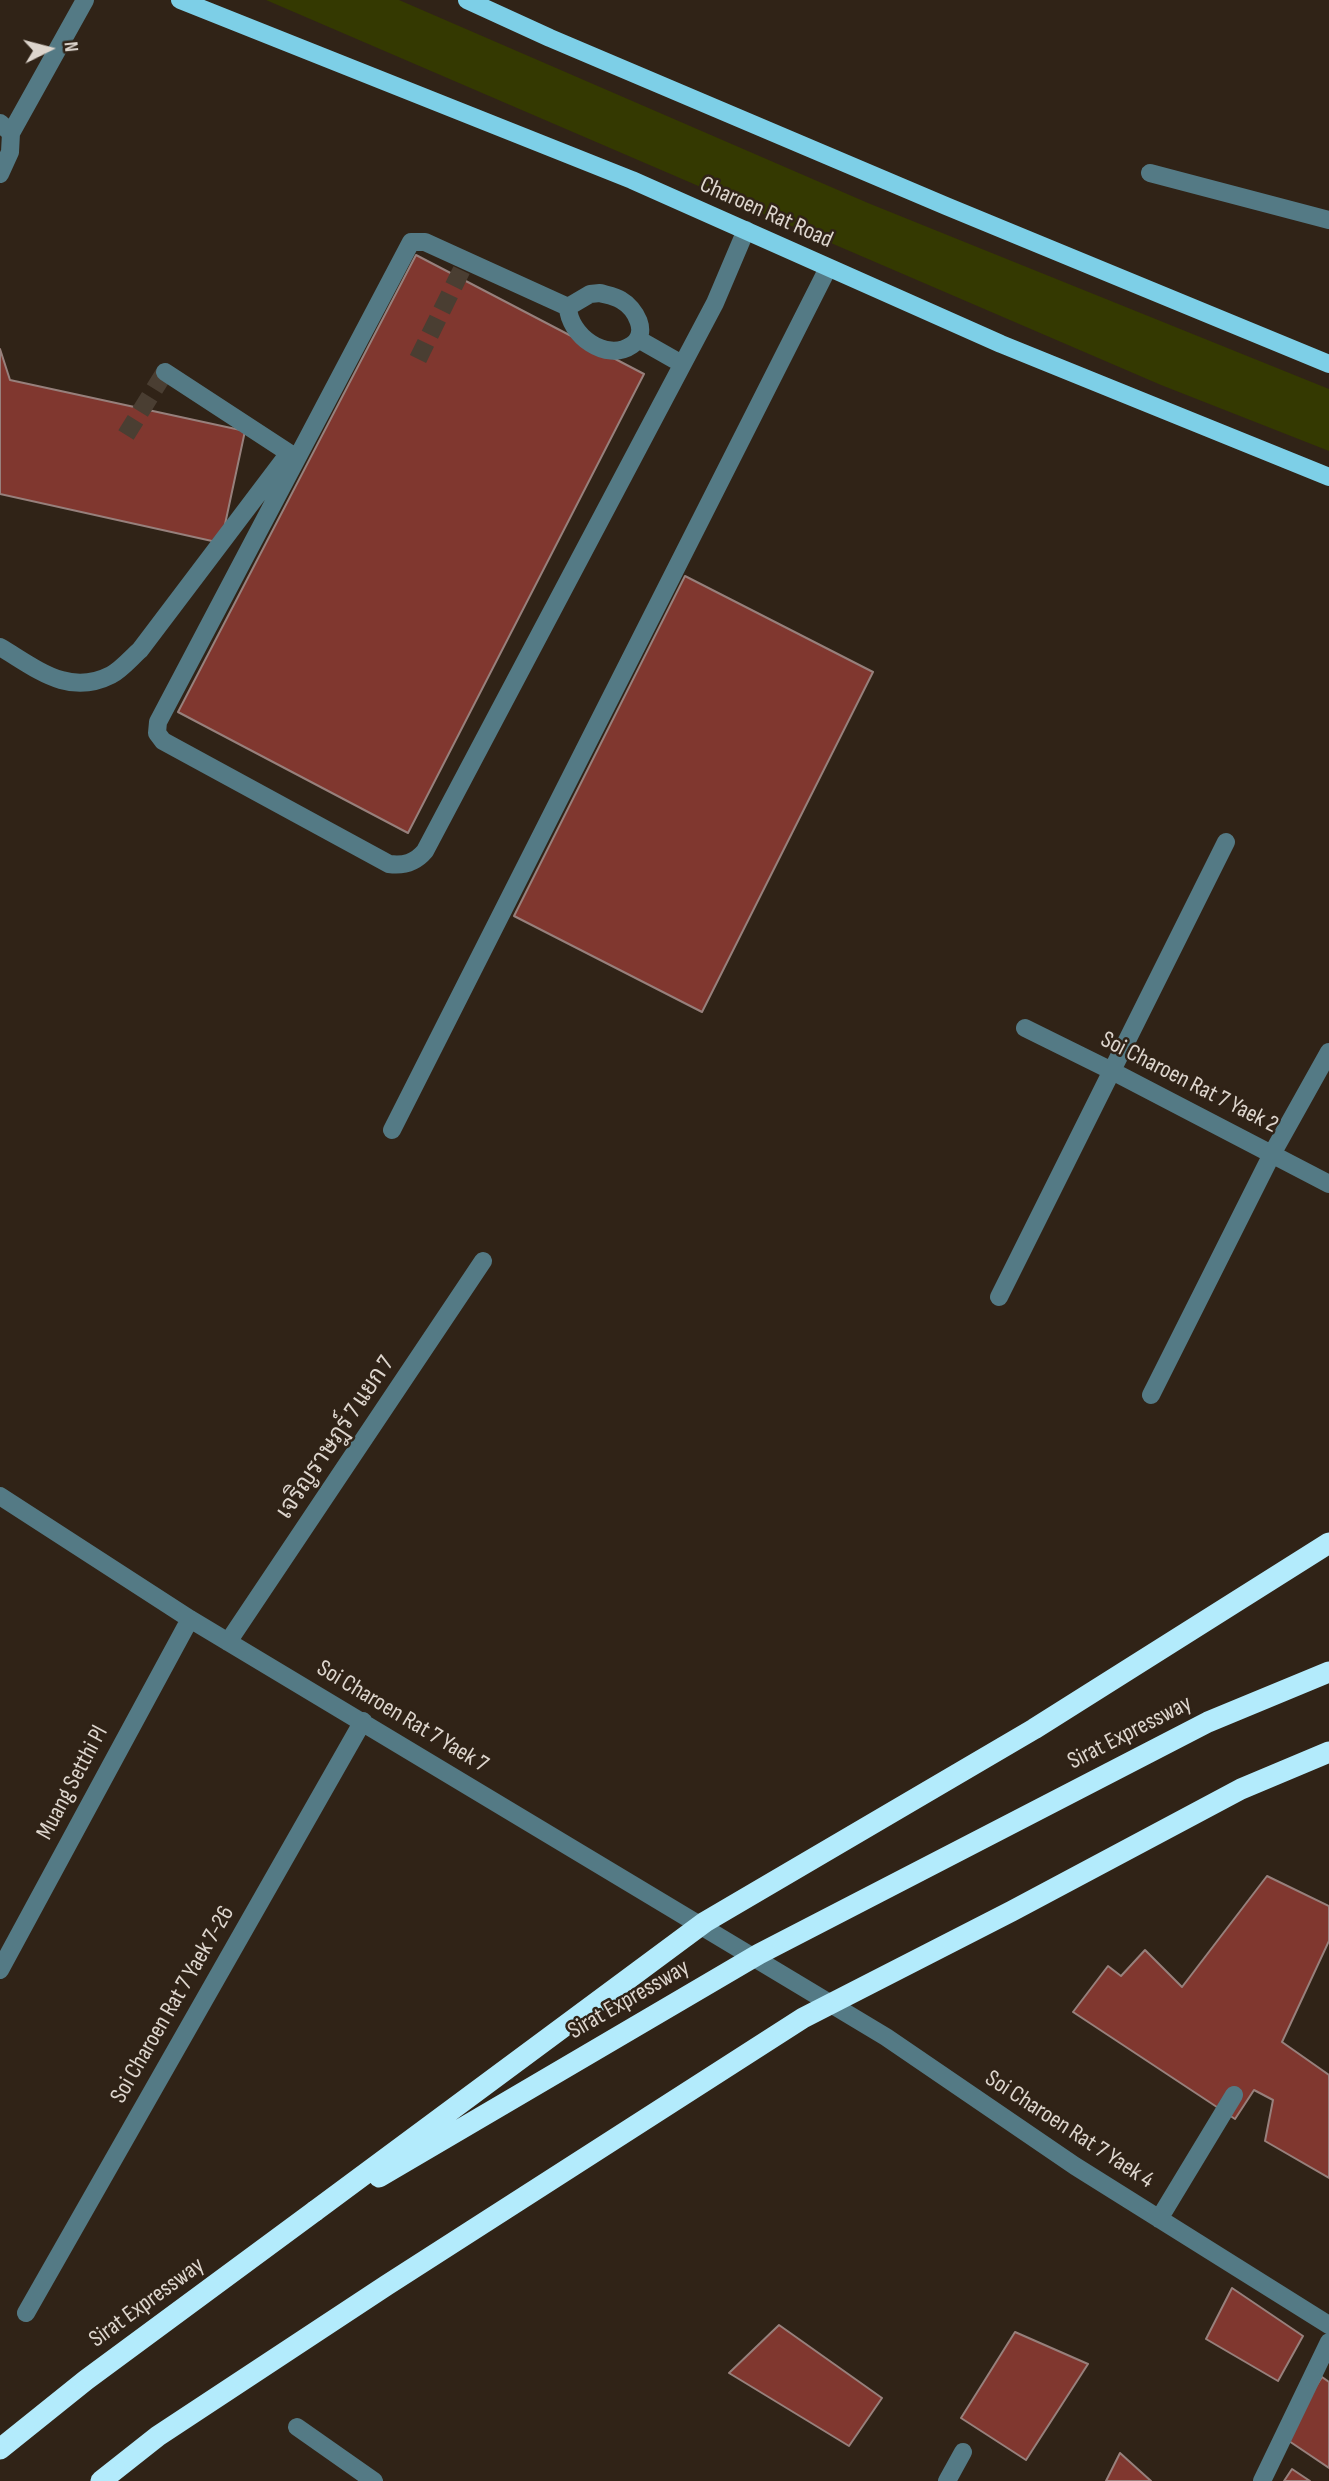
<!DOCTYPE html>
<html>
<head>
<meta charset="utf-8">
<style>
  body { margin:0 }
  #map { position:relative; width:1329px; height:2481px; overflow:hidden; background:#302317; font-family:"Sofia Sans Condensed",sans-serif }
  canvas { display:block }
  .north { position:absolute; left:14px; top:14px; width:70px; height:70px; -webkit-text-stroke:5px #302317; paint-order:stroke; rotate:84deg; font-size:19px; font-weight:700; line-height:28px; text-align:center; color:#ddd5cd }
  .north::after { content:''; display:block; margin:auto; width:24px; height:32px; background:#ddd5cd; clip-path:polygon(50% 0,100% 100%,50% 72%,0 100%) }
</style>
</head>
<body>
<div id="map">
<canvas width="1329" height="2481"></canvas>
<div class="north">N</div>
</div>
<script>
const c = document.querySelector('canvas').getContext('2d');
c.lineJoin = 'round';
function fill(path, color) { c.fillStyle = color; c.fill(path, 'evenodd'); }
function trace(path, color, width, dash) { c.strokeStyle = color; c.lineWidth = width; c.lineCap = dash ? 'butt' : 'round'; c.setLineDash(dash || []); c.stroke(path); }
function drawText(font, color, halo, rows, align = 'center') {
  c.font = font + ' "Sofia Sans Condensed",Sarabun,sans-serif'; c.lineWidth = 5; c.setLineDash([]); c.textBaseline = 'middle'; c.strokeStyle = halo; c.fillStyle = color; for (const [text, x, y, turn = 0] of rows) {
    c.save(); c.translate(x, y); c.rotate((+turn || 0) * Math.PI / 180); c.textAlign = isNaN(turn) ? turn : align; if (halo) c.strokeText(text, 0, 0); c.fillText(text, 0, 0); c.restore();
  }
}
const green = new Path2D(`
  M266,0H399L868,203L1329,389V451L1161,385Z`);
const building = new Path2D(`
  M416,255L644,374L408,833L178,712Z
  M0,349L10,380L245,431L221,543L0,494Z
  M685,576L873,672L702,1012L514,916Z
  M1267,1876L1329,1906V1941L1282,2042L1329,2075V2178L1265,2141L1273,2100L1254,2090L1235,2119L1073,2012L1108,1966L1121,1976L1145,1950L1182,1987Z
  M1232,2288L1303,2336L1278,2381L1206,2339Z
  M779,2325L882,2398L849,2446L729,2373Z
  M1015,2332L1088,2364L1026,2460L961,2418Z
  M1322,2377L1329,2382V2468L1283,2437Z
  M1120,2453L1151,2481H1106Z
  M1292,2469L1310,2481H1284Z`);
const minorTunnel = new Path2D(`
  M418,359L466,261
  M126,435L165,372`);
const minor = new Path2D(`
  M0,123L11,133L85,0
  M1150,173L1329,220
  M0,174L10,152L11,133
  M600,293C607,295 615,296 621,300C635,308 650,333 632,345C606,363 569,335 568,307L590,294Z
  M568,307L425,242H411L158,722L157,733L163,741L389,864C404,866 415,863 425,851L715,303L746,230
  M638,339L682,364
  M0,647C36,668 68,697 111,675C121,670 131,658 140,650L289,453L165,372
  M1025,1028L1112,1071L1329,1184
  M392,1130L828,268
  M999,1297L1226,842
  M1151,1395L1272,1154L1329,1052
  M0,1496L190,1619L886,2037L1075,2166L1329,2325
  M228,1642L483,1261
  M0,1970L190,1619
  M1159,2219L1234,2095
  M26,2313L363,1721
  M297,2427L374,2481
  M947,2481L963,2452
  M1262,2481L1329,2342`);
const major = new Path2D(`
  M180,0L632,180L1001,344L1329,477
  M467,0L550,38L946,206L1329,364`);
const highway = new Path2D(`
  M0,2449L86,2380L315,2211`);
const highwayBridge = new Path2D(`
  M379,2177L759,1954L1208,1722L1329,1672
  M315,2211L705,1922L1034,1729L1329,1543
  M101,2481L158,2436L387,2285L803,2018L1012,1911L1241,1789L1329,1752`);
const streetNames = [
  ["Charoen Rat Road",766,213,24],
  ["Soi Charoen Rat 7 Yaek 2",1189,1083,27],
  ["เจริญราษฎร์ 7 แยก 7",336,1438,-56],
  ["Soi Charoen Rat 7 Yaek 7",402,1717,31],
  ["Sirat Expressway",1130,1733,-27],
  ["Muang Setthi Pl",73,1783,-62],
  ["Sirat Expressway",629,2000,-30],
  ["Soi Charoen Rat 7 Yaek 7-26",173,2005,-60],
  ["Soi Charoen Rat 7 Yaek 4",1069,2130,33],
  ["Sirat Expressway",147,2303,-36]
];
fill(green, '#343901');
fill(building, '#80372f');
trace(building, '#97807c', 2);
trace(minorTunnel, '#4a3e32', 18, [18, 9]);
trace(minor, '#547a85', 18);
trace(major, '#7dcfe7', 18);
trace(highway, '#b3ebfc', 21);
trace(highwayBridge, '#b3ebfc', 21);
drawText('24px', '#ddd5cd', '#302317', streetNames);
</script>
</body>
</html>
